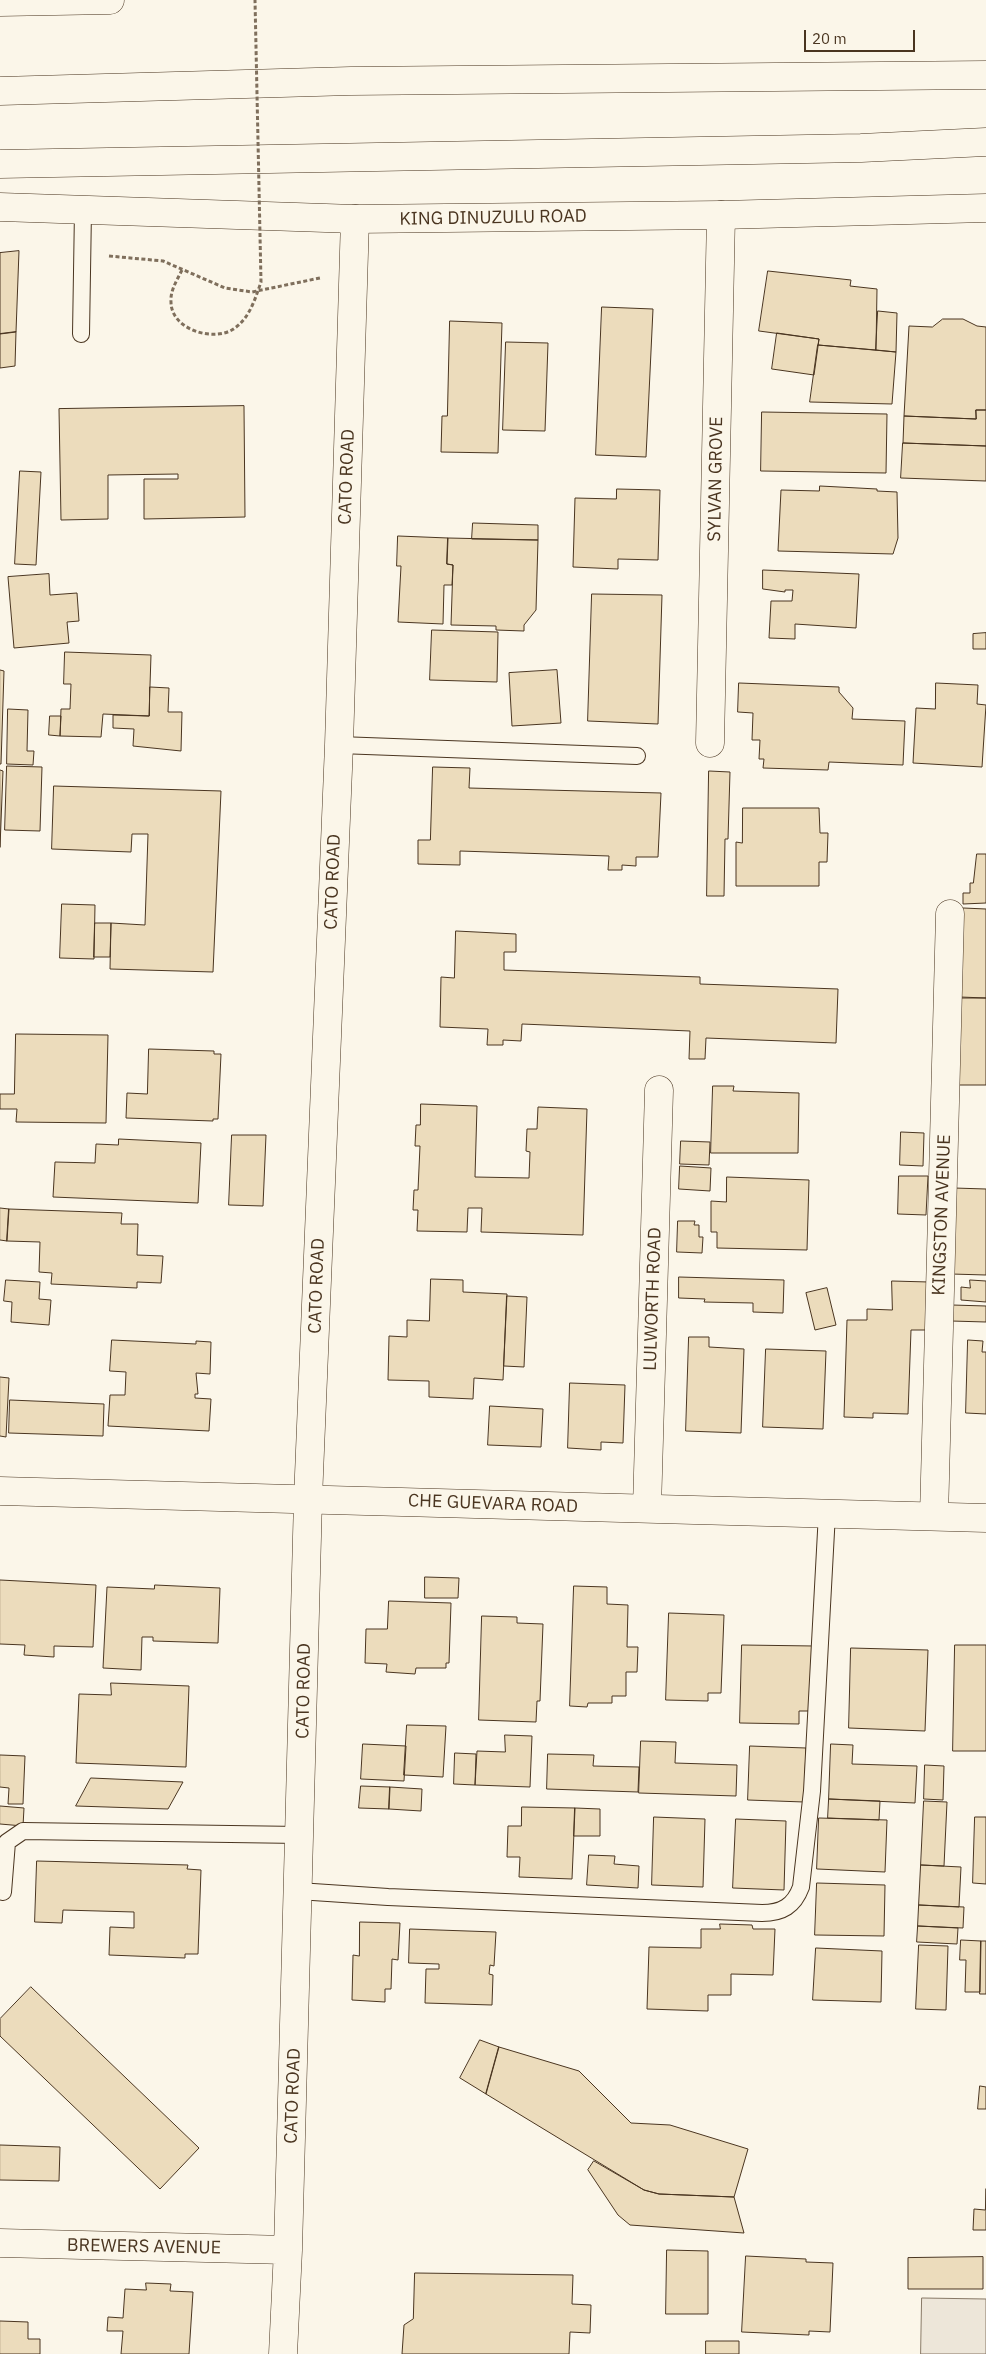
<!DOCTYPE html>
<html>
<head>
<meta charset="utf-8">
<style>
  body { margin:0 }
  #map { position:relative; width:986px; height:2354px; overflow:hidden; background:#fbf6e9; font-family:"IBM Plex Sans",sans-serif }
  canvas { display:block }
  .scale { position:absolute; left:804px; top:30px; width:111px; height:22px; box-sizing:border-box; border:2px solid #4a3520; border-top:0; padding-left:6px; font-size:15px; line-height:18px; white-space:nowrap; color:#4a3520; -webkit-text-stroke:4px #fbf6e9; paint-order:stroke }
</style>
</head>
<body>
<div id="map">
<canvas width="986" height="2354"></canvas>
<div class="scale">20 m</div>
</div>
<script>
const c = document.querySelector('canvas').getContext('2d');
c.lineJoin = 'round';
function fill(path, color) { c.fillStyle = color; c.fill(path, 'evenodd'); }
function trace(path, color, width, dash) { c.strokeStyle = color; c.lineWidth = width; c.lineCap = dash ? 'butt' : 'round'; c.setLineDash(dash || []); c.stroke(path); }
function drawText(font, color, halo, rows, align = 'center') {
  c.font = font + ' "IBM Plex Sans",sans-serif'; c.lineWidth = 4; c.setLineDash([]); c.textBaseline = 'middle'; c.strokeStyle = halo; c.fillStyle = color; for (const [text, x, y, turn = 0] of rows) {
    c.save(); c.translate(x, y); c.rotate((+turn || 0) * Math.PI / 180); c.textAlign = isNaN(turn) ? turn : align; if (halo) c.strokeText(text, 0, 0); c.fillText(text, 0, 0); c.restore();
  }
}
const green = new Path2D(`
  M922,2298L986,2299V2354H921Z`);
const building = new Path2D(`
  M19,251L16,332L0,334V253Z
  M768,271L851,280L850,286L877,289L876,350L818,345L819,339L759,331Z
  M602,307L653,309L646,457L596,455Z
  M878,311L897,313L896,352L876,350Z
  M943,319H963L977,326L986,327V410H976V419L904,416L909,326L932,327Z
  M450,321L502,323L498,453L441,452L442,416H447Z
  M16,332L15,366L0,368V334Z
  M777,333L819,339L814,375L772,369Z
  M506,342L548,343L545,431L503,430Z
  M818,345L896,352L892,404L810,402Z
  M244,406L245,517L144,519V479H178V474L108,475V519L61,520L59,409Z
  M976,410H986V446L903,443L904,416L976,419Z
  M762,412L887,414L886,473L761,471Z
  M903,443L986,446V481L901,478Z
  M20,471L41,472L36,565L15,564Z
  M820,486L877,489V491L897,492L898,538L893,554L778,551L781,490L819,491Z
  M617,489L660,490L658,560L618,559V569L573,567L575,498L616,499Z
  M473,523L538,525V540L472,539Z
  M398,536L448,538L447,564L453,565L452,585H444L443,624L398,622L401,566H397Z
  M448,538L538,540L536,610L524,625V631L496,630V626L451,625L453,565L447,564Z
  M763,570L859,574L856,628L795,624V639L769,638L771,601H792L793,590H785V592L763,589Z
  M49,574L50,595L77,593L79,621L67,622L69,643L14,648L8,577Z
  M592,594L662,595L658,724L588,721Z
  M432,630L498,632L497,682L430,680Z
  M986,633V649H973V634Z
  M65,652L151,655L149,716L103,714L101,737L60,736L61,709H70L71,684H64Z
  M0,670L4,671L1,764H0Z
  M557,670L561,723L512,726L509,673Z
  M739,683L839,687V692L853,708L852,719L905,721L903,765L829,762L828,770L763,768L764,759H759L760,740H752L753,713L738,712Z
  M936,683L978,685L977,704L986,705L982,767L913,763L916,708L935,709Z
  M150,687L169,688L168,712H182L181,751L133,746L134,729L113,728V715L149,716Z
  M8,709L28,710L27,751H34L33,765L7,764Z
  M50,716H61L60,736L49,735Z
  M7,766L42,767L40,831L5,830Z
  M433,767L470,768L469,788L661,793L658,857H636V866L622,865V870H608L609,856L460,851V865L418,864V840H430Z
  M0,770L3,771L0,847Z
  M709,771L730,772L728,839H725L724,896H707Z
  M54,786L221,791L213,972L110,969L111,923L145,925L148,834H132L131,852L52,849Z
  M743,808H819L820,833H828L827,862H819V886H736V842L742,843Z
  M977,854H986V903L963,904V893H970V883H973Z
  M62,904L95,905L94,959L60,958Z
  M963,908L986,909V998L960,997Z
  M95,923H111L110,957H94Z
  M456,931L516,934V952H504V970L700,977V984L838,989L836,1043L706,1038L705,1059H689L690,1031L522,1024L521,1041L503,1040V1045H487L488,1029L440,1027L441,977L454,978Z
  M959,998H986V1085H957Z
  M16,1034L108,1035L106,1123L16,1122L17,1109H0V1094H14Z
  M149,1049L214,1051V1054H221L218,1119H213V1121L126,1118L127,1093L147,1094Z
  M713,1086H734L733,1091L799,1093L798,1153H711Z
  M421,1104L477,1106L475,1177L529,1178L530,1152L526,1151L527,1129H537L538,1107L587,1109L583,1235L481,1232L482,1208H468L467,1232L417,1231L418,1210H413L414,1190H418L420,1146H415L416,1125H420Z
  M901,1132L924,1133L923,1166L900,1165Z
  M232,1135H266L263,1206L229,1205Z
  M119,1139L201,1143L198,1203L53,1197L55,1162L95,1163L96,1144L118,1145Z
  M681,1141L710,1142L709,1165L680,1164Z
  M680,1166L711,1168L710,1191L679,1189Z
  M899,1176H928L926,1215L898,1214Z
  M727,1177L809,1180L807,1250L717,1248V1232H711V1201L726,1202Z
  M954,1188L986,1189V1275L951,1274Z
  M0,1208L9,1209L7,1241L0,1240Z
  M9,1209L122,1213L121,1224H138L137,1255L163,1256L161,1283L137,1282V1288L51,1284L52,1273L39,1272L40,1242L7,1241Z
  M678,1221H695L694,1225H699V1237H703L702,1253L677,1252Z
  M679,1277L784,1280L783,1313L753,1312V1303L704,1302L705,1299L679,1298Z
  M431,1279L463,1280V1292L507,1294L503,1380L474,1378L473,1399L429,1397V1381L388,1380L389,1336L407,1337V1320L429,1321Z
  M6,1280L40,1282L39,1299L51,1300L49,1325L11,1322L12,1302L4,1301Z
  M970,1280L986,1281V1302L961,1300V1287L970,1288Z
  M892,1281L929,1282L928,1330H911L908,1414L873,1413V1418L844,1417L847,1320H867V1309L892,1310Z
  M827,1288L836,1325L815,1330L806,1293Z
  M507,1296L527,1297L524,1367L504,1366Z
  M952,1305L986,1306V1322L951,1321Z
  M689,1337H709V1347L744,1349L741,1433L686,1431Z
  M112,1340L196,1344V1341L211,1342L210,1374L196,1373L198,1394H195V1398L211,1399L209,1431L108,1426L110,1395H125L126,1372L110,1371Z
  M968,1340L983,1341L982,1352H986V1414L966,1413Z
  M766,1349L826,1351L823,1429L763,1427Z
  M0,1377L9,1378L6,1437L0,1436Z
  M570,1383L625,1385L623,1443L601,1442V1450L568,1448Z
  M10,1400L104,1404L103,1436L9,1433Z
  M490,1406L543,1409L541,1447L488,1445Z
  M425,1577L459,1578L458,1598H425Z
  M0,1580L96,1585L93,1647L54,1646V1657L24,1655L25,1645L0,1644Z
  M155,1585L220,1588L218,1643L153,1641V1637H142L141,1670L103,1668L107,1587L154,1589Z
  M574,1586L607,1587V1604L628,1605L627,1647H638L637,1672H626V1696H612V1703H588L587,1707L570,1706Z
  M389,1601L451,1603L449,1663H446V1668H416L415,1674L386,1672L387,1664L365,1663L366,1629H387Z
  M669,1613L724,1615L721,1693H708V1701L666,1700Z
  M482,1616L517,1617V1623L543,1624L540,1701H537L536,1722L479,1720Z
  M742,1645L814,1646L812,1711H799V1724L740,1723Z
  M955,1645H986V1751H953Z
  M851,1648L928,1650L925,1731L849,1728Z
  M111,1683L189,1686L186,1767L76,1763L79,1694L111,1695Z
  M407,1725L446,1726L443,1777L404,1775Z
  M505,1735L532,1736L530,1787L475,1785L477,1751L505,1752Z
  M641,1741L676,1742L675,1763L737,1765L736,1796L639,1793Z
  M363,1744L406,1746L404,1781L361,1779Z
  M831,1744L853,1745L852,1764L917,1766L915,1803L829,1799Z
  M750,1746L806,1748L804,1802L748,1800Z
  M455,1753L476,1754L475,1785L454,1784Z
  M548,1754L594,1755L593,1766L639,1767L638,1792L547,1789Z
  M0,1755L25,1756L23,1804H8L9,1788L0,1787Z
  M925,1765L944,1766L943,1800L924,1799Z
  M91,1778L183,1782L168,1809L76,1806Z
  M361,1786L390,1787L389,1809L359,1808Z
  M390,1787L422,1789L421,1811L389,1809Z
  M829,1799L880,1801L879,1820L828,1818Z
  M924,1801L947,1802L944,1866L921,1865Z
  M0,1806L24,1808L23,1826L0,1824Z
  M522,1807L575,1808L572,1879L519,1877L520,1857H507L508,1826H521Z
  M575,1808L600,1809V1836H574Z
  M654,1817L705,1819L703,1887L652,1885Z
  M975,1817H986V1884L973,1883Z
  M819,1818L887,1820L885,1872L817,1869Z
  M736,1819L786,1821L784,1890L733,1888Z
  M589,1855L615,1856L614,1864L639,1866L638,1888L587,1885Z
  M37,1861L188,1865L187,1869L201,1870L198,1954H185V1958L109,1955L110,1927L134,1928V1912L63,1910L62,1923L35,1922Z
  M921,1865L961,1867L959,1907L919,1905Z
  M817,1883L885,1885L884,1936L815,1935Z
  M919,1905L964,1907L963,1928L918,1926Z
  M360,1922L400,1923L398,1960L392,1959L391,1989H385V2002L352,2000L353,1955L359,1956Z
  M720,1924L752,1925L753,1929H775L773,1975L731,1974V1995H708V2011L647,2009L649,1947L701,1948V1929H720Z
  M918,1926L958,1928L957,1944L917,1942Z
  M410,1929L496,1932L494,1966L490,1965L489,1974L493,1975L492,2005L425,2003L426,1969H439V1964L409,1963Z
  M961,1940L981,1941L980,1992H965L966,1960H960Z
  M981,1941H986V1994H980Z
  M919,1945L948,1946L946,2010L916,2009Z
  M816,1948L882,1951L881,2002L813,2000Z
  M31,1987L199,2148L160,2189L0,2036V2019Z
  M480,2040L499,2047L486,2094L460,2078Z
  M499,2047L579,2071L631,2123L670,2125L748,2149L734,2197L659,2194L644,2190L486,2094Z
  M980,2086L986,2087V2109H978Z
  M0,2145L60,2147L59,2181L0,2180Z
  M594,2161L644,2190L659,2194L734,2197L744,2233L630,2225L618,2215L588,2170Z
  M986,2189V2230H973L974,2209L985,2210Z
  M667,2250L708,2251V2314H666Z
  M746,2256L806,2259V2262L833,2263L830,2332L809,2331V2335L742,2332Z
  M983,2257V2289H908V2258Z
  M415,2273L573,2275L572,2304L591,2305L590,2333L570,2332L569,2354H402L404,2325L413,2319Z
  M146,2283L171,2284L170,2291L193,2292L189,2354H121L123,2331H107L108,2317L123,2318L125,2289L146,2290Z
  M0,2321L28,2322V2339H40V2354H0Z
  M706,2341H739V2354H706Z`);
const path = new Path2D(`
  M109,256L163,261L225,288L252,292L320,278`);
const lane = new Path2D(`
  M81,334L83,210
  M339,745L637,756
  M298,1891L388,1897L762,1913C782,1913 794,1906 801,1887L812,1791L827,1513
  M3,1892L7,1842L23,1831L300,1835`);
const street = new Path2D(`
  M710,743L721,215
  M647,1508L659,1090
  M934,1516L950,914
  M0,2243L288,2250
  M283,2354L288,2250L308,1499L339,745L355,219`);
const secondary = new Path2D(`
  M0,207L355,219L721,215L986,208
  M0,1491L986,1518`);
const highway = new Path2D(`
  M0,2L110,0
  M0,91L351,81L986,75
  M0,164L861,148L986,142`);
const pathBridge = new Path2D(`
  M182,270C177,280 170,291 171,302C171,330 215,343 235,328C250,317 255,299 261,282L255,0`);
const streetNames = [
  ["KING DINUZULU ROAD",493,218,-1],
  ["CATO ROAD",347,477,-88],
  ["SYLVAN GROVE",716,479,-89],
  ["CATO ROAD",333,882,-88],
  ["KINGSTON AVENUE",942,1215,-88],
  ["CATO ROAD",317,1286,-88],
  ["LULWORTH ROAD",653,1299,-88],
  ["CHE GUEVARA ROAD",493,1504,2],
  ["CATO ROAD",304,1691,-89],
  ["CATO ROAD",293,2096,-88],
  ["BREWERS AVENUE",144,2247,1]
];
fill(green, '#ede6d9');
trace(green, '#887966', 1);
fill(building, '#ecdcbc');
trace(building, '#4a3520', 1);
trace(lane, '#4a3520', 18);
trace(street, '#4a3520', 29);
trace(secondary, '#4a3520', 29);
trace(highway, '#4a3520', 29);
trace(path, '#7f6f5c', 3, [4, 2.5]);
trace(lane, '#fbf6e9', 16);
trace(street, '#fbf6e9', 28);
trace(secondary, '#fbf6e9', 28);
trace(highway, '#fbf6e9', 28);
trace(pathBridge, '#7f6f5c', 3, [4, 2.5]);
drawText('18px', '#4a3520', '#fbf6e9', streetNames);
</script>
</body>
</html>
